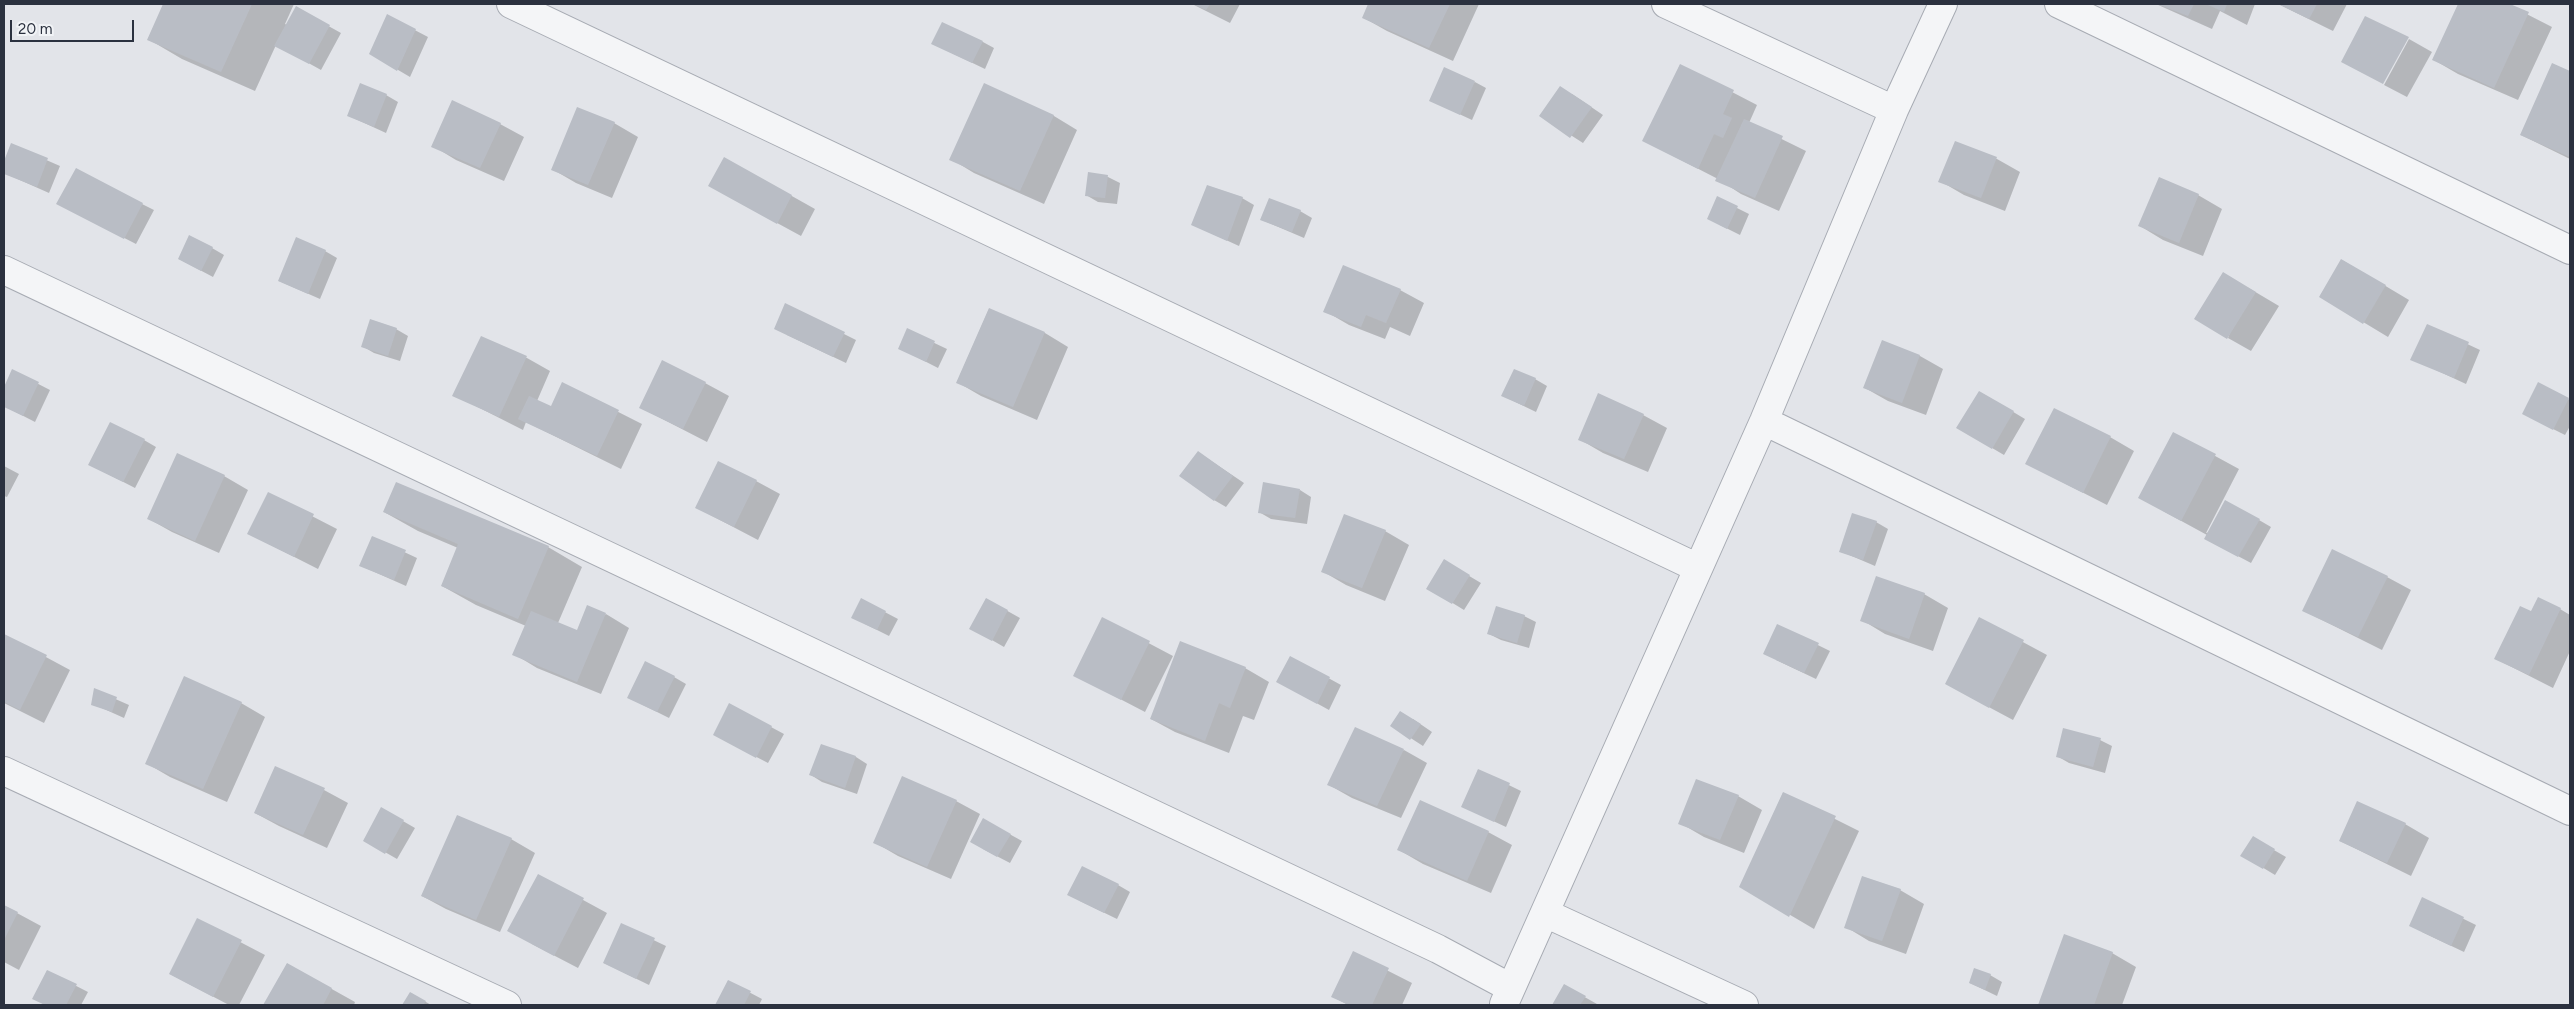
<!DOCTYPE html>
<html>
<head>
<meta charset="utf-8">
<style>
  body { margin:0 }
  #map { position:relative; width:2574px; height:1009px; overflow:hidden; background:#e2e4e9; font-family:Figtree,sans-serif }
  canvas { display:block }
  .frame { position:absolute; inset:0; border:5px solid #2b313f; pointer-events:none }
  .scale { position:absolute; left:10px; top:20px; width:124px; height:22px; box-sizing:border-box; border:2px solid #2b313f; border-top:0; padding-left:6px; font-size:15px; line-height:18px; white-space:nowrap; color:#2b313f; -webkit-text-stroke:4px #f1f3f6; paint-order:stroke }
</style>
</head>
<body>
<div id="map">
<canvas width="2574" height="1009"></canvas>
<div class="frame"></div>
<div class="scale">20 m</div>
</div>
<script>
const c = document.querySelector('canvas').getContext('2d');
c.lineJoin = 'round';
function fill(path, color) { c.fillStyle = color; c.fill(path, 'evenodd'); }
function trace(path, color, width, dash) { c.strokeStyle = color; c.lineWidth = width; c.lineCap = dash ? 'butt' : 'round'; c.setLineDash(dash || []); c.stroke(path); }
const shadow = new Path2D(`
  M164,4H294L285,24L287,25L296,8L341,33L321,70L276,45L255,91L182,59L148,39Z
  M1192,4H1240L1230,23Z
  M1370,4H1479L1453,61L1387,31L1364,18Z
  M2156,4H2255L2247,25L2220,11L2212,29Z
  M2278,4H2347L2333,31Z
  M2460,4H2507L2552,27L2518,100L2458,74L2434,60Z
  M388,16L428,37L410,77L371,54Z
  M2409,39L2432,52L2407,97L2384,85Z
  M983,42L994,48L985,69L933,44Z
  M2553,64L2570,72V159L2521,135Z
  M1680,65L1757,105L1749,123L1806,151L1779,211L1741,194L1718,179L1644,141Z
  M1475,82L1486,88L1472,120L1431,101Z
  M985,85L1054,116L1077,130L1044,204L974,173L951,159Z
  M1572,94L1603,115L1583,143L1541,116Z
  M386,95L398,102L386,133L349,116Z
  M614,123L638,137L612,198L576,183L552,169Z
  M500,124L524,137L504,181L456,160L433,146Z
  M1955,143L1997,159L2020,172L2005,211L1964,195L1940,181Z
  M12,145L60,166L49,193L4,173V164Z
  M724,158L815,209L801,236L733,199Z
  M1089,174L1108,177L1120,183L1117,204L1098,202L1086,195Z
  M2198,195L2222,209L2203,256L2163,240L2140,226Z
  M1242,198L1254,205L1239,246L1193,225Z
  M1717,198L1749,214L1740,235L1720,225Z
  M142,204L154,210L136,244L70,210Z
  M1300,211L1312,218L1304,238L1262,220Z
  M212,248L224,255L213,277L179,259Z
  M325,251L337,258L320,299L279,281Z
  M2342,260L2409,300L2388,337L2320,296Z
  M2247,287L2279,306L2251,351L2228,338Z
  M1400,290L1424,303L1410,336L1390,327L1385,339L1349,325L1325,311Z
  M786,305L856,340L846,363L787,335Z
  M989,309L1045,333L1068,347L1037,420L981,396L957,382Z
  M2427,325L2480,350L2466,384L2412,359Z
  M396,329L408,336L400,361L374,353L362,346Z
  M907,330L947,349L938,368L899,348Z
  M481,338L527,358L550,371L537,401L551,408L563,384L642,424L621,469L526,422L523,430L454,395Z
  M1883,342L1920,356L1943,369L1926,415L1888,401L1865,388Z
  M13,371L50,390L35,422L4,406V390Z
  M1535,379L1547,386L1536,412L1503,396Z
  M705,383L729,396L707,442L641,408Z
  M2538,384L2570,400V426L2565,435L2535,420Z
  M1980,392L2025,419L2004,455L1958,428Z
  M1643,415L1667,428L1648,472L1603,453L1579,439Z
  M2173,433L2239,469L2206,533L2259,520L2271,527L2251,563L2217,545L2207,535L2163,511Z
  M2110,437L2134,451L2107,505L2027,464Z
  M144,440L156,447L135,488L102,471Z
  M1198,452L1244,483L1226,507L1214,500Z
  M4,466L19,474L7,497L4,496Z
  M224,476L248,490L219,553L172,532L149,519Z
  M756,481L780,494L758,540L697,508Z
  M1300,490L1311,497L1307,524L1271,519L1259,512Z
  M269,494L337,529L318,569L249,534Z
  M384,512L548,547L582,567L558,623L577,631L606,614L629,628L601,694L537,668L514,654L526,626L476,605L442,586L458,548L418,531Z
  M1876,522L1888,529L1875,566L1840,551Z
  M1385,531L1409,545L1385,601L1346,585L1322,571Z
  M372,537L417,558L406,586L361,566Z
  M1444,561L1481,583L1464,610L1428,588Z
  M2387,577L2411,590L2382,650L2304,611Z
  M1924,594L1948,608L1933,651L1885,634L1862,620Z
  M986,599L1020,618L1004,647L971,628Z
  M862,600L898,619L889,636L865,624Z
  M2560,609L2570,615V651L2553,688L2496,659L2532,613Z
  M1524,616L1536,622L1529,648L1501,640L1489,634Z
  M1103,619L1173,656L1145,712L1074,675Z
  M1980,619L2047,655L2013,720L1970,697Z
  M1777,625L1830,651L1816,679L1776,660Z
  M5,635L70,670L44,723L4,703Z
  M1290,657L1341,685L1329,710L1289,688Z
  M1245,668L1269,682L1254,720L1243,716L1229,753L1175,732L1151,719Z
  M674,677L686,684L669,718L641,704Z
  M95,690L129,705L124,718L93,704Z
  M241,703L265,717L227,802L170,777L146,763Z
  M730,705L784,734L768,763L726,741Z
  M1413,719L1432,732L1423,746L1392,726Z
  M2100,740L2112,746L2105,773L2069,763L2057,756Z
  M821,745L856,757L867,764L857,794L822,782L811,775Z
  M1404,750L1427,763L1401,818L1352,798L1329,785Z
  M276,768L324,790L348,803L327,848L279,826L255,813Z
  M1478,770L1521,791L1506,827L1463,807Z
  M1783,793L1859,831L1814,929L1741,886Z
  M1738,796L1762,810L1744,853L1704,837L1680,823Z
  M956,801L980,814L951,879L898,856L874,842Z
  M382,809L415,828L397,859L364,840Z
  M458,816L511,839L535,853L500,932L446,909L422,896Z
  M984,820L1022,841L1010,863L983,849Z
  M2405,824L2429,838L2411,876L2340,841Z
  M1488,832L1512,845L1491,893L1423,864L1399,850Z
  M2253,838L2286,857L2275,875L2242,855Z
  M539,876L607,913L578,968L532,944Z
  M1118,885L1130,892L1117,919L1080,901Z
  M1900,890L1924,904L1906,954L1869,941L1846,927Z
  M2423,899L2476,925L2464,952L2422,932Z
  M4,906L41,926L19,970L4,962Z
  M198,920L265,955L239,1005H229L170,974Z
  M622,925L666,946L649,985L604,963Z
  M2064,936L2112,953L2136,967L2122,1005H2039Z
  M1353,953L1412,983L1402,1005H1348L1333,997Z
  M287,964L355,1002L354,1005H264Z
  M47,971L88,992L81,1005H45L34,998Z
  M1990,975L2002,982L1997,996L1970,983Z
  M728,981L762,999L759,1005H717Z
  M1565,986L1597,1004L1596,1005H1554Z
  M411,993L431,1005H403Z`);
const building = new Path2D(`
  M163,4H252L221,72L147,40Z
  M1193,4H1210L1206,10Z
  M1368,4H1450L1429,48L1362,18Z
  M2157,4H2194L2188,16Z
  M2206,4H2227L2224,12Z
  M2278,4H2317L2309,19Z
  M2458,4H2510L2529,12L2494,88L2432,60Z
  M296,6L330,25L309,64L274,46Z
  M387,14L416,29L397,71L369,54Z
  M2365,16L2409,37L2383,84L2341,62Z
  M942,22L983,41L972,63L931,44Z
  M2552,63L2570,71V157L2520,135Z
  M1680,64L1734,90L1723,114L1732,118L1723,138L1714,134L1698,169L1642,141Z
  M1444,67L1475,81L1460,115L1429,101Z
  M360,83L387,94L374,127L347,116Z
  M984,83L1054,115L1020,191L949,160Z
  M1560,86L1592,107L1570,138L1539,116Z
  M452,100L501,123L480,168L431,147Z
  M577,107L615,122L588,185L551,170Z
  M1744,119L1783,136L1755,198L1715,181Z
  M1955,141L1997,157L1981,198L1938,182Z
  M11,143L48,158L37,187L4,174V161Z
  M724,157L792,195L777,224L708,186Z
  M76,168L143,203L124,239L56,204Z
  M1088,172L1108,175L1105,198L1085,196Z
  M2159,177L2199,194L2179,243L2138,226Z
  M1207,185L1243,197L1227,241L1191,225Z
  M1717,196L1738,206L1727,229L1707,219Z
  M1269,198L1301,210L1292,232L1260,220Z
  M189,235L213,247L201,271L178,259Z
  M296,237L326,250L308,294L278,281Z
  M2341,259L2386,285L2363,324L2319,297Z
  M1343,265L1401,289L1386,323L1366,315L1361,327L1323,312Z
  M2223,272L2256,292L2227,339L2194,319Z
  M785,303L845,332L833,357L774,329Z
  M989,308L1045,332L1013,407L956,383Z
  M370,319L397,328L388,356L361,347Z
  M2427,324L2469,342L2454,378L2410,360Z
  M907,328L935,341L926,362L898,349Z
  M481,336L527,356L499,417L452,396Z
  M1882,340L1920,355L1902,403L1863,388Z
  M662,360L706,382L683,429L639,408Z
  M12,369L39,382L23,416L4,407V387Z
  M1514,369L1536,378L1524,406L1501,396Z
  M562,382L619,410L597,456L518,419L529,396L551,406Z
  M2538,382L2569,398L2553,430L2522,414Z
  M1979,391L2014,411L1992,449L1956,428Z
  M1598,393L1644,414L1624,459L1578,440Z
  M2054,408L2111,436L2083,493L2025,464Z
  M110,422L145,439L123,482L88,465Z
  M2173,432L2216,454L2181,521L2138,498Z
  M1198,451L1233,476L1214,501L1179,476Z
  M177,453L225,475L195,541L147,519Z
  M718,461L757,480L734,527L695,508Z
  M396,482L549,546L518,619L441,586L458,544L383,512Z
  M1263,482L1300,489L1295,518L1258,513Z
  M268,492L314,514L294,557L247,534Z
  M2225,500L2260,519L2238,557L2204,539Z
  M1852,513L1877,521L1863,560L1839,552Z
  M1344,514L1386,530L1362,588L1321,572Z
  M372,536L406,550L394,580L359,566Z
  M2332,549L2388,576L2358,637L2302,611Z
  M1444,559L1470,575L1452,604L1426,589Z
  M1876,576L1925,593L1909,639L1860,621Z
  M2538,597L2561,608L2529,675L2494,659L2520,606L2531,611Z
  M861,598L886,611L877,630L851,618Z
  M986,598L1008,610L992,641L969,629Z
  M587,605L606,613L577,682L512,655L531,611L577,630Z
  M1496,606L1525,615L1517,643L1487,634Z
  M1102,617L1150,641L1121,700L1073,676Z
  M1979,617L2024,640L1989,708L1945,684Z
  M1777,624L1819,643L1804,673L1763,654Z
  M4,634L47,655L20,710L4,702Z
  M1180,641L1246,667L1230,708L1219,703L1205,741L1150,719Z
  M1290,656L1330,677L1317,704L1276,682Z
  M645,661L675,676L657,712L627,698Z
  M184,676L242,702L203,789L145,764Z
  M94,688L117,697L112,712L91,705Z
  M729,703L772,726L756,758L713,735Z
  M1400,711L1421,724L1410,740L1390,726Z
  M1355,727L1404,749L1377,806L1327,785Z
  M2063,728L2101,738L2093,767L2056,757Z
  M821,744L856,756L845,788L809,775Z
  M275,766L325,788L303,835L254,813Z
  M1478,769L1510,783L1494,822L1461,807Z
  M902,776L957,800L927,867L873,843Z
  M1696,779L1739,795L1720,840L1678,824Z
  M1783,792L1836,816L1789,917L1739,887Z
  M1420,800L1489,831L1467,881L1397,850Z
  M2357,801L2406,823L2387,863L2339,841Z
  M381,807L404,820L385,854L363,841Z
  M457,815L512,838L476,920L421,896Z
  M983,818L1011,834L997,857L970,842Z
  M2253,836L2275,849L2263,869L2240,856Z
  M1082,866L1119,884L1104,913L1067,895Z
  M538,874L584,898L554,956L507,931Z
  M1862,876L1901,889L1882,941L1844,928Z
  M2422,897L2464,917L2451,946L2409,926Z
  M4,905L18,912L4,940Z
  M197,918L242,940L213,997L169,974Z
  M621,923L655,938L636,979L603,963Z
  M2064,934L2113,952L2094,1005H2038Z
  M1353,951L1389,968L1372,1005H1349L1331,997Z
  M287,963L332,988L323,1005H263Z
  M1974,968L1991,974L1985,990L1969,983Z
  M47,970L77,984L66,1005H45L32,999Z
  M728,980L751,991L744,1005H715Z
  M1564,984L1586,996L1580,1005H1552Z
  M410,992L426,1001L423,1005H402Z`);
const minor = new Path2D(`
  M511,4L1698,568
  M1666,4L1894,110
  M2059,4L2570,250
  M4,270L1438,949L1511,988
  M1764,421L2570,811
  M4,771L507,1005
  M1545,913L1744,1005
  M1504,1004L1764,421L1894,110L1943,4`);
fill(shadow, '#0003');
fill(building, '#b9bdc5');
trace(minor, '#a7abb3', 30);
trace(minor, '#f4f5f7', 28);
</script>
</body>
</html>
